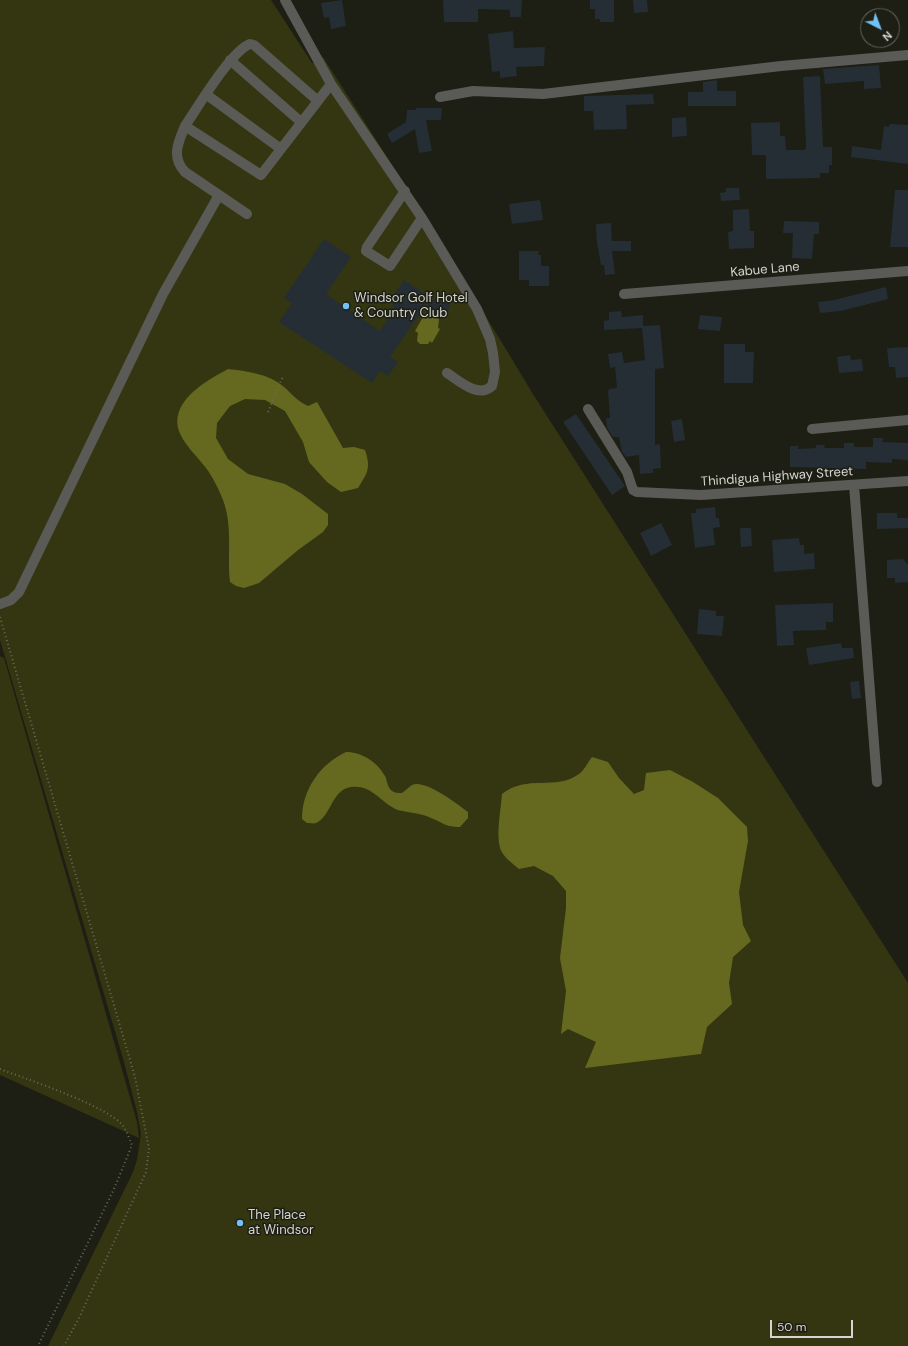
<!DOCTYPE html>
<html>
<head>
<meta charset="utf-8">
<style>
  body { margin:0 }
  #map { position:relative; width:908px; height:1346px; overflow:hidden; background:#1d1e14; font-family:"DM Sans",sans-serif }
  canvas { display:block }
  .north { position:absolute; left:860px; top:8px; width:40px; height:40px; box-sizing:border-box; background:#1d1e14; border:1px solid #66675f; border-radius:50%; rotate:138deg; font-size:11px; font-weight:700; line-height:16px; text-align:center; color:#d4d5cf }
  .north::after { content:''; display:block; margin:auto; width:14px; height:18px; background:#72c1f5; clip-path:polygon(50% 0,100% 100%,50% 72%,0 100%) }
  .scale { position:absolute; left:770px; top:1320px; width:83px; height:18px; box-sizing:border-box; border:2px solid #d4d5cf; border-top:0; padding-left:5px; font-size:12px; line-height:14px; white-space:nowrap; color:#d4d5cf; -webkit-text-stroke:3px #1d1e14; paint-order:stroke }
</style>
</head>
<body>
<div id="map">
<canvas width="908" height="1346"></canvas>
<div class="north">N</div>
<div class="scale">50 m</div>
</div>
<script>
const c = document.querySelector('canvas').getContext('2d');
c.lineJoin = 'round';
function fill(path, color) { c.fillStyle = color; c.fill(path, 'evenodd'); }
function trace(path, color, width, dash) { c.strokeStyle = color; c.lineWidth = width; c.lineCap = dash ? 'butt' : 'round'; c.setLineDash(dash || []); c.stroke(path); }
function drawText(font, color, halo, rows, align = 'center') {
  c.font = font + ' "DM Sans",sans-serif'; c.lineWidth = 3; c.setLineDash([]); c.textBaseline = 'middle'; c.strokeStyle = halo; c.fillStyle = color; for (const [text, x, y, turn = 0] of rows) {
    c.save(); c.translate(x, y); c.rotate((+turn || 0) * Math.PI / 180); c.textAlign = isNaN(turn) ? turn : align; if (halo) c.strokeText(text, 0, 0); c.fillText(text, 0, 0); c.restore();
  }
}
const green = new Path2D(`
  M0,0H271L312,63L323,57L430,224L533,394L908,983V1346H48L133,1172L137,1160L141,1134L137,1112L124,1062L0,640Z
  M0,656L4,658L137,1122L139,1138L0,1075Z`);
const water = new Path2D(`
  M430,316H434L439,319L438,328L440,329L432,343L430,341L428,344H420L417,341L418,333L415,331L423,317L426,319Z
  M228,369C246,371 270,374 284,387C293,395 296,400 308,406L317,402L343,448L354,447L365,450C371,468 368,472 358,488L341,492L327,482L309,462L303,442L285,411L265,400L245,399L230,406L217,423L216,438L228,459L248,474L285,484L302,494L328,514V525L323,532L298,550L259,583L244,588L236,586L230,582C227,555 233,526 223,500C219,490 213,477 206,468C197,456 182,443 178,428C172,399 208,380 228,369Z
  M346,752C362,752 377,762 385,776C387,780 387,786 391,790C394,793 398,793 402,793C405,791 409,787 412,785C425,779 457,804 468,812V818L460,827C445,827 444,823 431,818C421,813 409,813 398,810C384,805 374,788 358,787C331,784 333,816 316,823C313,824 309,823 307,823L302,819C302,790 320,764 346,752Z
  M592,757L608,762L619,778L634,794L644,790L646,773L670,770L693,782L718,798L747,827L748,841L739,892L743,925L751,941L733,957L729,983L732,1004L707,1027L701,1054L585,1068L596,1042L568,1029L561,1034L566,991L560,958L566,908V891L553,876L534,866L519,869C512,863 503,857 500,848C496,833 501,809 502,794C527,774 556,791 579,774C584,771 588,762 592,757Z`);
const building = new Path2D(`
  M342,0L346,26L331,29L329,17L324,18L321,3Z
  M443,0H522L521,17H510V10L478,9V22H444Z
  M590,0H614V22H600V19H595V9H590Z
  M633,0H647L648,12L634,13Z
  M513,31L514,48L545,47L544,66L516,67L517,76L500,78V71L492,72L488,34Z
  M879,65L881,88L864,89V81L825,84L823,69Z
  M820,76L823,147H832V165H829V173H820V178L766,179V155H752L751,123L780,122V136H785L786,150H805L806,147L803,77Z
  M717,80V91H736V106H688V92H703V82Z
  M653,94L654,104L626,105L627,129L594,130L593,111H584V96Z
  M416,108H442L441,120H426L432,151L419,153L415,129L392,143L387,134L406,122L407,110H416Z
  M686,117L687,136L672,137V118Z
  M890,124L908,125V164L851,157L852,146L881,150L884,126L889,127Z
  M726,188H739L740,200L721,201L720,193L726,192Z
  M895,190H908V247H890Z
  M540,200L543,220L512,224L509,204Z
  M749,209L750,231H754V248L729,249L728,232L733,231V210Z
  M784,221L819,222V234H814L812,259L792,258L793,233H783Z
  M611,223L612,241H631V251H612L615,274L605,275L604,265H601L597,243L596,224Z
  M324,239L351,257L326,294L380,331L394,309L391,300L404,280L434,300L443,298L450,304L448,313L440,316L435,314L427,303L390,357L398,362L388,376L380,371L372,383L279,322L292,303L284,298Z
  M519,251H539L538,255H541V266H549V286H529V280H519Z
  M886,287L888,299L841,311L820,313L818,302L834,300Z
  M621,311L622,317L643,315V326L660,325L664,368L655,369V445L660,444L661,468L653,469V473L640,474L639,455L626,457L622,452L619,437H613L607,428L606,418H610L608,392L609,389L617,388L615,367L610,368L608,354L622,352L624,363L645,360L642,328L604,330V321L609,320V312Z
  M700,315L722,317L720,331L698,329Z
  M724,344H745V352H754L753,383H724Z
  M908,347V377L896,378L895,367H889L887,348Z
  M850,355L851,360L862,359L863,371L839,373L837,357Z
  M576,414L625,486L612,495L563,422Z
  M682,419L685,440L674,442L671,421Z
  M873,438H883L882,442L908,443V460L892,459V463L866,462V469L790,467V446H798V449L816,448V445H825L824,448H844V443H854V447H873Z
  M715,507L716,518H719L720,527L713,528L715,545L695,548L691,513H696V509Z
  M877,513H897V518H908V528L877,529Z
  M661,523L672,545L651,556L640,533Z
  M740,528H751L752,546L741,547Z
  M799,538L800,545H804V554L814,553L815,569L774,572L772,540Z
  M903,559L908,565V582L895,583V578H887V560Z
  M833,603V622H826V630L793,631L794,645L777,646L775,605Z
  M699,609L716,611V616H724L722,636L697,634Z
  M841,643L842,648H853L854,658L809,665L806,648Z
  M859,681L861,698L852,699L850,682Z`);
const path = new Path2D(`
  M268,412L283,376
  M0,617L135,1077L149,1149L146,1172L79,1318L64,1346
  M0,1069C24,1078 110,1107 123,1126C127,1131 129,1139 132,1145L114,1189L38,1346`);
const minor = new Path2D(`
  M285,0L331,84L422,218L477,309L490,339L493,353L495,372L492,386C478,399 458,380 447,373
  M230,60L301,122
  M207,95L281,149
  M440,97L473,91L543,94L781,66L908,55
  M318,101L254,45L250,44C231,51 198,107 185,126L261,175L331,84
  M185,126C178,143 171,157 185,172L247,214
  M405,191L367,247L366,251L390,266L422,218
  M624,294L908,271
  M588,409L627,472L633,490L637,492L701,495L908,481
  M812,429L908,420
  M854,485L877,782
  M0,604L11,600L19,592L163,294L219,195`);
const markers = [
  [346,306,4,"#72c1f5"],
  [240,1223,4,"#72c1f5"]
];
const streetNames = [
  ["Kabue Lane",765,270,-5],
  ["Thindigua Highway Street",777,477,-4]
];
const poiNames = [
  ["Windsor Golf Hotel",354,299],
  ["& Country Club",354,314],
  ["The Place",248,1216],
  ["at Windsor",248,1231]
];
fill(green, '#343611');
fill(water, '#656920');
fill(building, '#252e35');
trace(path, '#696a61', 2, [1, 3]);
trace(minor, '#5a5b56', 10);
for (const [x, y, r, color] of markers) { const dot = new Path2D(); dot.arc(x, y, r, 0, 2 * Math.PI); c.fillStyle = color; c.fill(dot); trace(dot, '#1d1e14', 1.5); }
drawText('13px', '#d4d5cf', '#1d1e14', streetNames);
drawText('13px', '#d4d5cf', '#1d1e14', poiNames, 'left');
</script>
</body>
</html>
